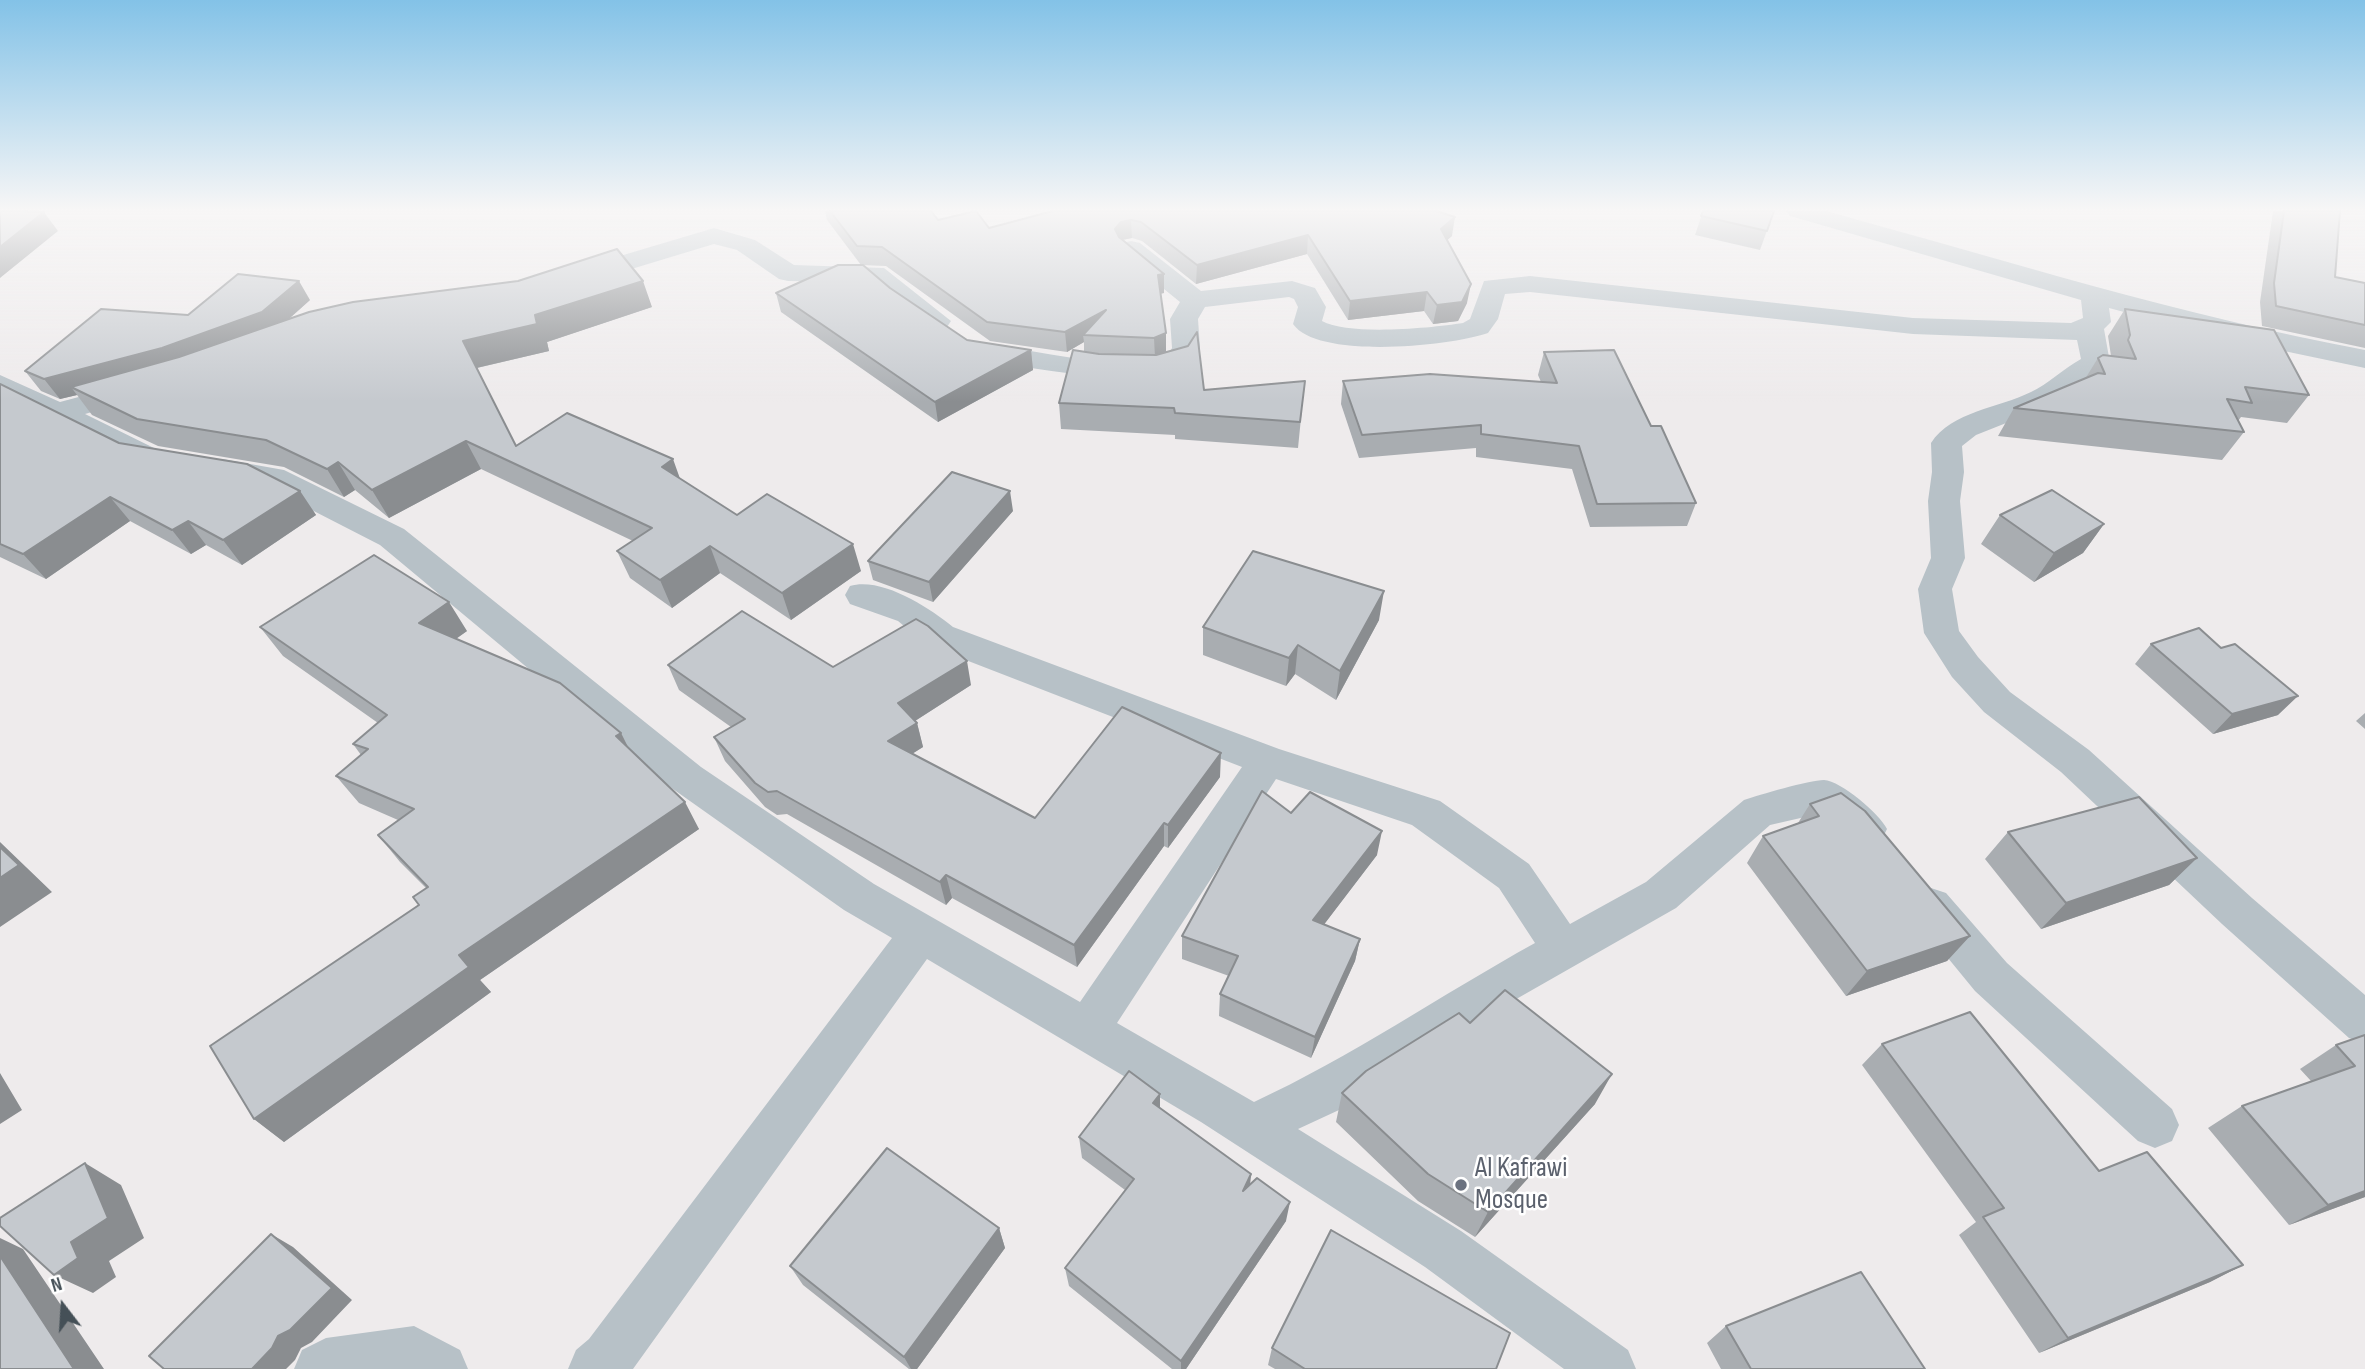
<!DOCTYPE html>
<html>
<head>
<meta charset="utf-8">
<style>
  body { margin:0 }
  #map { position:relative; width:2365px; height:1369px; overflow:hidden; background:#eeebec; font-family:"Sofia Sans Condensed",sans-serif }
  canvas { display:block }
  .north { position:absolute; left:28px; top:1271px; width:70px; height:70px; -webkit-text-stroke:5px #fff; paint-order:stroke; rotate:343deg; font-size:19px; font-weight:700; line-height:28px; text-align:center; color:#455057 }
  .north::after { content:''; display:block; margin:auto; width:24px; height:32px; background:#455057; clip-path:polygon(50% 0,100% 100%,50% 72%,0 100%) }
</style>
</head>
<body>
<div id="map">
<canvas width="2365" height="1369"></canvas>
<div class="north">N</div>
</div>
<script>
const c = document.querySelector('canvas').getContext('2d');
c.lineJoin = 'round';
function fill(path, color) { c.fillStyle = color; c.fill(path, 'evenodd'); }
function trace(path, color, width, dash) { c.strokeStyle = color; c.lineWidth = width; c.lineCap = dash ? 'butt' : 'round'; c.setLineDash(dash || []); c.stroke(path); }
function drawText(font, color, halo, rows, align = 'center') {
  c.font = font + ' "Sofia Sans Condensed",sans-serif'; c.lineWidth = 5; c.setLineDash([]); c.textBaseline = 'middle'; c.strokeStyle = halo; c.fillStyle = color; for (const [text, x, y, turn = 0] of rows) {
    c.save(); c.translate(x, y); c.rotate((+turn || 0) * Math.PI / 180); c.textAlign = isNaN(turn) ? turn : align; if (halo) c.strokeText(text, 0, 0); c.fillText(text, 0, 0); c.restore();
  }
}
const minor = new Path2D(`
  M1786,211H1826C2005,260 2182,316 2365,350V368L2222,338L2109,308L2111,322L2104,329L2110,363L2106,369L2081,382L2054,404L1976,435L1962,446L1964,472L1960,501L1965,558L1952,589L1959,631L1978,657L2010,692L2089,750L2252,898L2365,995V1044L2349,1038L2222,924L2061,772L1984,712L1952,677L1924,633L1918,589L1931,558L1928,501L1932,472L1931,443C1952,411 1999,408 2031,392C2048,384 2063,369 2081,359L2077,340L1913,334L1530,292L1505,294L1498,319L1488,333C1451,346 1318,360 1293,324L1298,307L1294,299L1289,297L1205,307L1198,319L1200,348L1187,369C1117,386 1052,371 982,360L972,357L968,351L972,345L982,342C1042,352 1106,370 1167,357L1172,348L1170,319L1180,302L1122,255L1118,249L1122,243L1131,241L1140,243L1201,291L1292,281L1315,288L1326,307L1322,321C1349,336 1431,328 1463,323L1470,319L1484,281L1530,276L1913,318L2071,323L2083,318L2081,300L1790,216Z
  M714,228L755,240L794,265L884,268L951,321L947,327L937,329L927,327L869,282L788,281L779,279L737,250L714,244L582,284L573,282L569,276L573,270Z
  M0,375L60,402L131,383L141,386L146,392L141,398L85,414L158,450L176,454L181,461L176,468L165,471L139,465L0,395Z
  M222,459L284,470L404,529L701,767L874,884L1080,1002L1242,767L927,645L898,621L850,604L845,595L850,586C882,577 928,607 953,627L1279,749L1440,801L1529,864L1570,924L1646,882L1744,800C1759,795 1809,780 1824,780C1841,781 1880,814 1887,829L1881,841C1854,850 1839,830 1818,814L1770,825L1676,908L1490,1014L1339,1110L1298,1129L1461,1231L1628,1350L1636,1369H1564L1425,1267L1201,1122L927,959L633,1369H568L576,1350L589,1339L892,938L844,910L673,789L380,545L265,486L211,476L206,469L211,462ZM1276,779L1412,825L1499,888L1535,943C1441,995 1351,1057 1254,1102L1117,1023Z
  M1931,888L1946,893L2007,963L2172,1109L2179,1125L2172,1141L2155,1148L2138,1141L1975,991L1916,919L1910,906L1916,893Z
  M414,1326L460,1350L468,1369H294L302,1350L326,1338Z`);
const wall = new Path2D(`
  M825,211H931L938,220L989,228L1053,211L1452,236L1447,240L1467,303L1458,321L1433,324L1424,311L1348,320L1307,254L1196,284L1142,241L1132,238L1123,240L1164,274V293L1160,294L1166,333V352L1204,390L1302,408L1298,448L1175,439V435L1061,429L1059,403L1084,352V342L1067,352L990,341L886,266L861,265L827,220Z
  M1703,211H1774L1760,250L1695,235Z
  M2273,211H2340L2335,277L2365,283V348L2262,326L2260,302Z
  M890,288L967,340L1031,350L1033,370L938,422L781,312L776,293Z
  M310,300L289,319L652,307L547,342L549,351L477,368L516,446L681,479L737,515L861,571L791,620L720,573L672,608L630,578L617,551L633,541L481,469L389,518L355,490L344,497L284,467L158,446L92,415L77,395L60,399L41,391L25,371L188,315Z
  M2125,309L2309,395L2287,423L2241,417L2238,421L2244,432L2222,460L1998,436L2014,408L2085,379L2098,358L2111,356L2108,336Z
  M1544,352L1651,426L1696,503L1687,526L1590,527L1572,469L1476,457V448L1359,458L1341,404L1343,381L1541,382L1538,375Z
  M0,384L119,443L300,491L316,515L242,565L206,545L191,554L130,521L46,579L0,557Z
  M1013,511L933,602L873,580L868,561Z
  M2000,515L2104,524L2083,553L2034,582L1981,544Z
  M1379,620L1336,700L1295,674L1286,686L1203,655V627Z
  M260,627L467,631L456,639L621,733L628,748L699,829L480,980L491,992L284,1142L254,1119L419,905L426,888L400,862L378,835L398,820L359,803L336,776L361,755L353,744L378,723L283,656Z
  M2151,644L2221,648L2278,715L2213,734L2135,664Z
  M668,665L833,667L971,685L915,721L917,723L923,747L912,754L1035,818L1220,777L1168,848L1164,846L1077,967L952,898L946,905L787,814L777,815L765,807L725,761L714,737L731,727L679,690Z
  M2365,713V729L2356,721Z
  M1810,804L1970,936L1947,961L1846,996L1747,863L1763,836L1798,823Z
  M1291,813L1377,855L1324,924L1360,939L1355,961L1311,1058L1219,1016L1220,994L1229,976L1182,959V936Z
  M2008,832L2197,858L2169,885L2041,929L1985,859Z
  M2365,1035V1197L2289,1225L2208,1128L2242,1106L2311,1081L2300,1069L2336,1045Z
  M1882,1044L2099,1171L2243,1265L2210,1282L2039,1353L1959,1235L1976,1222L1862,1065Z
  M1342,1093L1595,1104L1475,1237L1418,1201L1336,1122Z
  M1160,1094V1108L1251,1174L1250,1185L1286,1221L1186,1369H1172L1069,1286L1065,1268L1125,1190L1082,1158L1079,1137Z
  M999,1228L1005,1248L917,1369H909L803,1285L790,1266Z
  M1726,1326L1925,1369H1721L1707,1343Z
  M1272,1348L1496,1369H1275L1268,1365Z`);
const shadedWall = new Path2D(`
  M44,212L58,231L0,278V247Z
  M1455,217L1452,236L1438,248L1441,229Z
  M1131,220L1132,238L1121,240L1116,248L1115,229L1121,222Z
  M1308,235L1307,254L1196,284L1197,265Z
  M1164,274V293L1158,294V275Z
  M299,281L310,300L274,332L71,387L77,395L60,399L44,379Z
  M643,281L652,307L547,342L549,351L476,368L463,341L535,315Z
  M1471,284L1467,303L1458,321L1433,324L1437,305Z
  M1427,292L1424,311L1348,320L1350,301Z
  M1106,310L1083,335L1084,342L1067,352L1065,332Z
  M1166,333V352L1155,357L1154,338Z
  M1031,350L1033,370L938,422L935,402Z
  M466,441L481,469L389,518L372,490Z
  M673,459L683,487L662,467Z
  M338,462L355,490L344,497L327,469Z
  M300,491L316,515L242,565L223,540Z
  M1010,491L1013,511L933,602L929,582Z
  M110,497L130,521L46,579L23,554Z
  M188,521L206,545L191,554L172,530Z
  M2104,524L2083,553L2034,582L2054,553Z
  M853,544L861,571L791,620L782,593Z
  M710,546L720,573L672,608L660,580Z
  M1384,591L1379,620L1336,700L1340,671Z
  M449,602L467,631L437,652L419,623Z
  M1298,645L1295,674L1286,686L1289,658Z
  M967,661L971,685L904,728L898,703Z
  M2298,696L2278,715L2213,734L2232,714Z
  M917,723L923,747L894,765L888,741Z
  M621,733L635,761L616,736Z
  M1221,753L1220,777L1168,848V825Z
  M685,802L699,829L480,980L491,992L284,1142L254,1119L459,955Z
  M1164,823V846L1077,967L1074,945Z
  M1382,831L1377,855L1310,943L1313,920Z
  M0,842L52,892L0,927Z
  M2197,858L2169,885L2041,929L2066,903Z
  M946,875L952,898L946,905L940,882Z
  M1970,936L1947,961L1846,996L1867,971Z
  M1360,939L1355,961L1311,1058L1315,1037Z
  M0,1073L22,1110L0,1124Z
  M1612,1074L1595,1104L1475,1237L1488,1212Z
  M1160,1094V1115L1153,1103Z
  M85,1163L121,1185L144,1238L109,1261L116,1277L93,1293L54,1275L71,1242Z
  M1251,1174L1249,1194L1243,1191Z
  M2365,1191V1197L2289,1225L2328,1205Z
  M1290,1202L1286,1221L1186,1369H1181V1361Z
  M999,1228L1005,1248L917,1369H911L904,1357Z
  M271,1234L293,1247L352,1300L312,1342L301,1348L295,1360L286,1369H252Z
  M0,1238L23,1249L104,1369H74L0,1256Z
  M2243,1265L2210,1282L2039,1353L2068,1338Z`);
const building = new Path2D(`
  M0,211H22L44,212L0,247Z
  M830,211H931L938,220L976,211L989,228L1053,211H1436L1455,217L1441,229L1471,284L1462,302L1437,305L1427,292L1350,301L1308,235L1197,265L1141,222L1131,220L1121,222L1115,229L1119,237L1164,274L1158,275L1166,333L1154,338L1083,335L1106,310L1065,332L987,322L882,247L857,246Z
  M1703,211H1774L1767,231L1701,216Z
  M2284,211H2340L2335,277L2365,283V325L2276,306L2274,283Z
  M617,249L643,281L535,315L537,324L463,341L516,446L567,413L673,459L662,467L737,515L767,494L853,544L782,593L710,546L660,580L617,551L652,528L466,441L372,490L338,462L327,469L266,440L137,419L71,387L179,357L309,312L353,302L518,281Z
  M838,265H863L890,288L967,340L1031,350L935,402L776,293Z
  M238,274L299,281L262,312L162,348L44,379L25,371L101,309L188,315Z
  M2125,309L2274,330L2309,395L2245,387L2252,403L2227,399L2244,432L2014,408L2098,373L2105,374L2098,358L2103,355L2136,359L2128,340L2130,335Z
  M1197,332L1204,390L1305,381L1300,422L1175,413L1174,408L1059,403L1073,350L1099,354L1156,355L1188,346Z
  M1614,350L1651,426H1661L1696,503L1597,504L1579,446L1481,434V425L1362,435L1343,381L1430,374L1557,383L1544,352Z
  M0,384L119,443L247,464L300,491L223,540L188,521L172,530L110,497L23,554L0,544Z
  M952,472L1010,491L929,582L868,561Z
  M2052,490L2104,524L2054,553L2000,515Z
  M1253,551L1384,591L1340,671L1298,645L1289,658L1203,627Z
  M374,555L449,602L419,623L560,683L621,733L616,736L685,802L459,955L469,967L254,1119L210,1046L419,905L413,897L428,887L378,835L414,809L336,776L368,749L353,744L387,715L260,627Z
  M742,611L833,667L916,619L928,626L967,661L898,703L917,723L888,741L1035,818L1122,707L1221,753L1168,825L1164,823L1074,945L946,875L940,882L777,791L768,792L755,783L714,737L745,719L668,665Z
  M2199,628L2221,648L2235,644L2298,696L2232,714L2151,644Z
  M1262,791L1291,813L1310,792L1382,831L1313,920L1360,939L1315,1037L1220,994L1238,956L1182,936Z
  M1841,793L1865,811L1970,936L1867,971L1763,836L1819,816L1810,804Z
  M2139,797L2197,858L2066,903L2008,832Z
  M0,847L19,865L0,878Z
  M1505,990L1612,1074L1488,1212L1428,1174L1342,1093L1366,1071L1459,1013L1470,1023Z
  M1970,1012L2099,1171L2147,1152L2243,1265L2068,1338L1983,1217L2004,1208L1882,1044Z
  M2365,1035V1191L2328,1205L2242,1106L2355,1066L2336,1045Z
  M1129,1071L1160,1094L1153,1103L1251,1174L1243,1191L1257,1178L1290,1202L1181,1361L1065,1268L1134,1179L1079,1137Z
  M887,1148L999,1228L904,1357L790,1266Z
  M85,1163L108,1218L71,1242L78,1258L54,1275L0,1226V1218Z
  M1331,1230L1510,1333L1496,1369H1305L1272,1348Z
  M271,1234L332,1288L290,1330L278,1336L272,1348L252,1369H164L149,1356Z
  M0,1256L74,1369H0Z
  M1861,1272L1925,1369H1751L1726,1326Z`);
const markers = [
  [1461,1185,7,"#6b7280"]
];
const nearWorshipnames = [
  ["Al Kafrawi",1475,1169],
  ["Mosque",1475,1201]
];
fill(minor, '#b7c1c7');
fill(wall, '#a9adb1');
fill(shadedWall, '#8a8d90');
fill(building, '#c5c9ce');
trace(building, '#8a8d90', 2);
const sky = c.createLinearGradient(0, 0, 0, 402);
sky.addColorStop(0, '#83c2e7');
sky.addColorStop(0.52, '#f7f6f6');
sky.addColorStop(1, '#f7f6f600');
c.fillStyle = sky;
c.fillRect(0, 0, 2365, 402);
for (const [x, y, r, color] of markers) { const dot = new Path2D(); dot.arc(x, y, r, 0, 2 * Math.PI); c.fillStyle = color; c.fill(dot); trace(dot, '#fff', 2.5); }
drawText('28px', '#5b616d', '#fff', nearWorshipnames, 'left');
</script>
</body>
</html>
